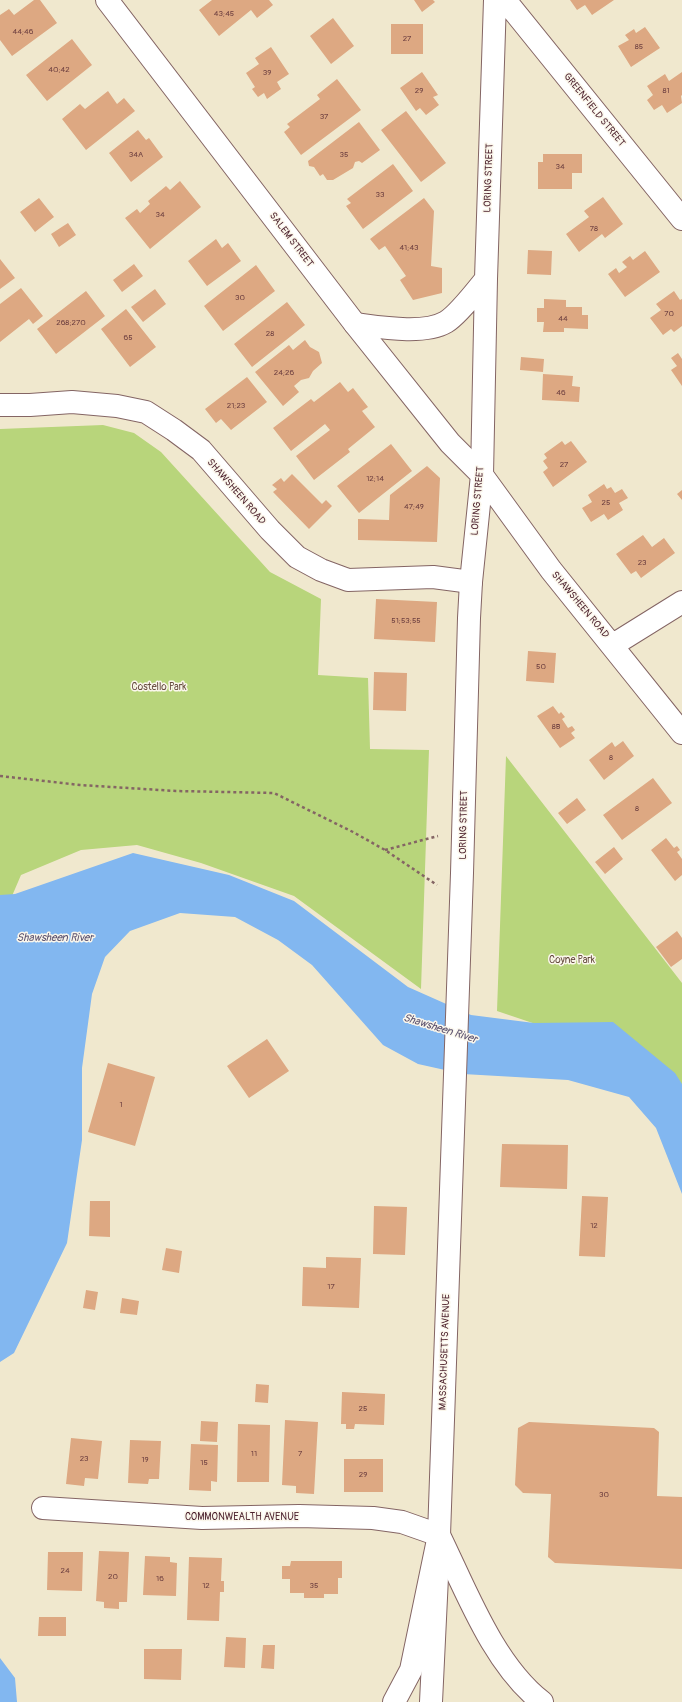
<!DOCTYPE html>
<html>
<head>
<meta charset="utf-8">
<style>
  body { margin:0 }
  canvas { display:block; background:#f0e8ce }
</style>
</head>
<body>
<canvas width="682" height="1702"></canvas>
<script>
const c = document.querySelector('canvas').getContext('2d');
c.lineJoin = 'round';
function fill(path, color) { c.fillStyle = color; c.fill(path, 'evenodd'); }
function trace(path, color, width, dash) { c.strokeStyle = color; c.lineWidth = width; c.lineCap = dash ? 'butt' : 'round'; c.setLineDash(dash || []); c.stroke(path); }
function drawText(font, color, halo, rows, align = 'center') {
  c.font = font + ' Pangolin,sans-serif'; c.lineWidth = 3; c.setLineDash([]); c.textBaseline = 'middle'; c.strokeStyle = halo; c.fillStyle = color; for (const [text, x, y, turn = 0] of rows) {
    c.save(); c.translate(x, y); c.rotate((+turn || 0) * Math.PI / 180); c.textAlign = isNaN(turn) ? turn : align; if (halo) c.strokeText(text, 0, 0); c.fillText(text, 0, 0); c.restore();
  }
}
const green = new Path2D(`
  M103,425L134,433L161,452L270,572L321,599L318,675L368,678L370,749L429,750L421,989L294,896L201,863L137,845L81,850L21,875L0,924V429Z
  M506,756L682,983V1127L598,1045L497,1011Z`);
const water = new Path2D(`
  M133,853L229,875L294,901L408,987L471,1015L534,1023L613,1022L675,1073L682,1084V1194L656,1128L629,1097L568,1080L463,1074L418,1064L383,1045L312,965L278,940L235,917L180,913L130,931L105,957L92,994L82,1068V1140L67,1243L14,1353L0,1362V895L15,894Z
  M0,1658L15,1678L17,1702H0Z`);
const building = new Path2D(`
  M34,0H40L57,23L12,56L0,40V15L9,9L14,15Z
  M212,0H269L273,5L257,18L251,10L219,36L199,10Z
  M414,0H433L435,2L422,12Z
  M570,0H614L592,15L585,5L577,10Z
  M333,18L354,46L331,64L310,36Z
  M391,24H423V54H391Z
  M645,27L660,48L631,67L618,46L629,40L625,35L634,29L636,33Z
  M72,39L92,65L47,101L26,75Z
  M271,47L289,74L277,82L281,89L267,99L264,93L258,97L252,89L255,87L246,73L259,64L255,58Z
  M422,72L438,95L433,97L439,105L426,115L420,108L416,111L400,88Z
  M682,72V95L681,96L682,103L667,113L662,105L654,110L647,100L653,95L647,86L665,74L669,81Z
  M337,79L361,110L301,155L284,132L290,127L287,124L320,99L317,95Z
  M108,91L117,104L124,98L135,111L86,150L62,119L80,104L85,109Z
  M406,111L446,163L421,182L381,130Z
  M359,122L380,150L362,163L359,161L355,162L353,168L333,180H327L323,174L320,176L314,167L309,166L308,161Z
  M138,130L146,140L149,138L163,157L131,182L109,153Z
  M543,154H582V173H572V189H538V162H543Z
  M393,164L413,191L363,229L346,206L351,203L347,199Z
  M180,181L201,207L150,249L125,218L137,209L140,213L150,204L148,201L166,186L170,190Z
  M603,197L623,224L605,238L602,234L579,252L566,234L589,217L584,211Z
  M39,198L54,217L35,232L20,212Z
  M424,198L434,211L431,266L442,268V293L413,300L400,280L406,276L385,246L379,250L370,239Z
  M68,223L76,235L59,247L51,234Z
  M216,239L222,248L228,243L241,261L207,286L188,261Z
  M528,250L552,251L551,275L527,274Z
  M645,251L660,272L625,297L608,274L616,268L619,273L627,267L622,262L630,256L633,260Z
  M0,259L15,278L0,289Z
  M134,264L143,276L122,292L113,280Z
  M256,265L275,291L223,331L204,306Z
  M21,288L43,316L33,324L29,319L0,342V304Z
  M155,289L166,304L143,322L131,307Z
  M86,291L105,316L56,354L37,329Z
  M674,291L680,300L682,299V326L674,332L671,329L663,335L650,318L661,310L656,304Z
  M544,299L566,300V307H582V315H588V329L564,328V332H543L544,322H537V308H544Z
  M287,302L305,325L252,367L234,344Z
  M126,309L156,347L130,367L101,329Z
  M305,340L310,347L319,352L322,363L313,371L309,378L301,380L294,386L299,392L283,406L255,372L289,345L293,350Z
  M678,353L682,359V386L671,370L677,366L671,358Z
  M521,357L544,359L543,372L520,370Z
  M543,374L573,376L572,386L580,387L579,402L542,400Z
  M247,377L267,402L231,430L221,419L216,423L205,409Z
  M340,382L348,392L353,388L368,407L362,411L375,427L348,449L350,452L314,480L296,456L330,430L325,424L291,451L273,428L311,399L314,402Z
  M562,441L565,445L571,441L587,462L553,487L543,472L548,468L543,461L547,458L544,454Z
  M391,444L412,471L359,513L337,486Z
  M427,466L440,478L437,542L358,540V519L389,520L390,495Z
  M292,474L322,504L326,500L332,506L309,529L273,492L277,489L272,485L281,478L284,482Z
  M604,484L607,489L611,487L615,493L622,489L628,498L619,503L623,510L608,520L604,514L591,522L582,508L592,502L588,495Z
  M682,490V500L677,494Z
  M643,535L652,547L664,538L675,553L641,578L636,571L631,574L616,554Z
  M376,599L437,602L435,642L374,639Z
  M528,651L556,653L554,683L526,681Z
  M374,672L407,673L406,711L373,710Z
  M553,706L559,714L561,712L565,717L562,719L568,728L572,726L575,730L571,733L575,738L560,748L537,716Z
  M623,741L634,756L604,780L589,760L612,742L615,747Z
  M653,778L672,803L622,840L603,815Z
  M577,798L586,810L567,824L558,813Z
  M666,838L674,848L677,846L680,850L677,852L682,859V875L675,881L651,850Z
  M614,847L623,859L605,874L595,862Z
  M677,931L682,938V959L671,967L656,947Z
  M267,1039L289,1071L249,1098L227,1066Z
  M108,1063L155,1077L135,1146L88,1132Z
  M502,1144L568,1145L567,1189L500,1187Z
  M582,1196L608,1197L605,1257L579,1256Z
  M90,1201H110V1237L89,1236Z
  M374,1206L407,1207L405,1255L373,1254Z
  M166,1248L182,1251L179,1273L162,1270Z
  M326,1257L361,1258L359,1308L302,1306L303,1267L326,1268Z
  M86,1290L98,1292L95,1310L83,1308Z
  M122,1298L139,1301L137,1315L120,1313Z
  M256,1384L269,1385L268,1403L255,1402Z
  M342,1392L385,1394L384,1425L355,1424L354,1429H346V1424H341Z
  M285,1420L318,1422L314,1494L296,1493V1486L282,1485Z
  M201,1421L218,1422L217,1442L200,1441Z
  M529,1422L654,1428L659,1432L657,1496L682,1497V1569L555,1563L548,1557L551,1494L523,1493L515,1485L518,1428Z
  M238,1424L270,1425L269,1482H237Z
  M71,1438L102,1441L98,1479L85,1478L84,1486L66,1484Z
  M130,1440L161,1441L159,1479H149L148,1484L128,1483Z
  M191,1444L218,1445L217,1482L211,1481V1491L189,1490Z
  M344,1459H383V1492H344Z
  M99,1551L129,1552L127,1602H119V1609L104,1608V1602L96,1601Z
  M48,1552H83L82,1591L47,1590Z
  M145,1556L170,1557V1562L177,1563L176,1596L143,1595Z
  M189,1557L222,1558L221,1581H224V1592H220L219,1621L187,1620Z
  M291,1561H342V1578H338V1594H324V1598H304V1593H290V1579H282V1566H290Z
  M39,1617H66V1636H38Z
  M226,1637L246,1638L245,1668L224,1667Z
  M263,1645H275L274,1669L261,1668Z
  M144,1649H182L181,1680L144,1679Z`);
const path = new Path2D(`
  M0,776L80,785L176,791L274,793L353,832L385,850L437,885
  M385,850L438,836`);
const minor = new Path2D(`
  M495,0L486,279L482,475L551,570L682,733
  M505,0L682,219
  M355,324C379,327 424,335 446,322C458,315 477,290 486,279
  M0,405H30L72,402L117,406L146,412L174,430L201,450L270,530L297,557L321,570L348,580L433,577L471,582
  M613,645L682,602
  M43,1508L202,1518L299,1516L373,1518L402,1522L439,1535`);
const major = new Path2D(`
  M107,0L355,324L450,443L482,475L471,582L469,618L462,873L439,1535L431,1702`);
const highway = new Path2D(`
  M439,1535C466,1590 493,1664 542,1702
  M394,1702L411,1670L439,1535`);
const numberNames = [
  ["43;45",224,14],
  ["44;46",23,32],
  ["27",407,39],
  ["85",639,47],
  ["40;42",59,70],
  ["39",267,73],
  ["29",419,91],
  ["81",666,91],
  ["37",324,117],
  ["34A",136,155],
  ["35",344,155],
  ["34",560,167],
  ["33",380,195],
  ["34",160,215],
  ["78",594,229],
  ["41;43",409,248],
  ["30",240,298],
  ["70",669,314],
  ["44",563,319],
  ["268;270",71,323],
  ["28",270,334],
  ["65",128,338],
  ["24;26",284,373],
  ["46",561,393],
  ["21;23",236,406],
  ["27",564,465],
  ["12;14",375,479],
  ["25",606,503],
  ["47;49",414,507],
  ["23",642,563],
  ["51;53;55",406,621],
  ["50",541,667],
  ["8B",556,727],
  ["8",611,758],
  ["8",637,809],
  ["1",121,1105],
  ["12",594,1226],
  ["17",331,1287],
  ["25",363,1409],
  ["11",254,1454],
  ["7",300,1454],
  ["23",84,1459],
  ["19",145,1460],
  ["15",204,1463],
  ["29",363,1475],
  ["30",604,1495],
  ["24",65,1571],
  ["20",113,1577],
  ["16",160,1579],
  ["12",206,1586],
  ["35",314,1586]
];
const streetNames = [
  ["GREENFIELD STREET",594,110,51],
  ["LORING STREET",489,178,-88],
  ["SALEM STREET",291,240,53],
  ["SHAWSHEEN ROAD",236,492,49],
  ["LORING STREET",478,501,-85],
  ["SHAWSHEEN ROAD",580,605,50],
  ["LORING STREET",464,825,-89],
  ["MASSACHUSETTS AVENUE",445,1352,-88],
  ["COMMONWEALTH AVENUE",242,1517]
];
const parkNames = [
  ["Costello Park",159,687],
  ["Coyne Park",572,960]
];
const waterNames = [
  ["Shawsheen River",55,938],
  ["Shawsheen River",440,1029,17]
];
fill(green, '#b8d57b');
fill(water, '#82b7f0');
fill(building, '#dda882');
trace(minor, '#846564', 24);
trace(major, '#846564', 24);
trace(highway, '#846564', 24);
trace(path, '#846564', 2.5, [3, 3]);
trace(minor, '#fff', 22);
trace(major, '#fff', 22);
trace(highway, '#fff', 22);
drawText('8px', '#6f4141', null, numberNames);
drawText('10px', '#4a1f2b', '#fbf7ec', streetNames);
drawText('10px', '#664c3f', '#fbf7ec', parkNames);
drawText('italic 11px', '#5e5470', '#fbf7ec', waterNames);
</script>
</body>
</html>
